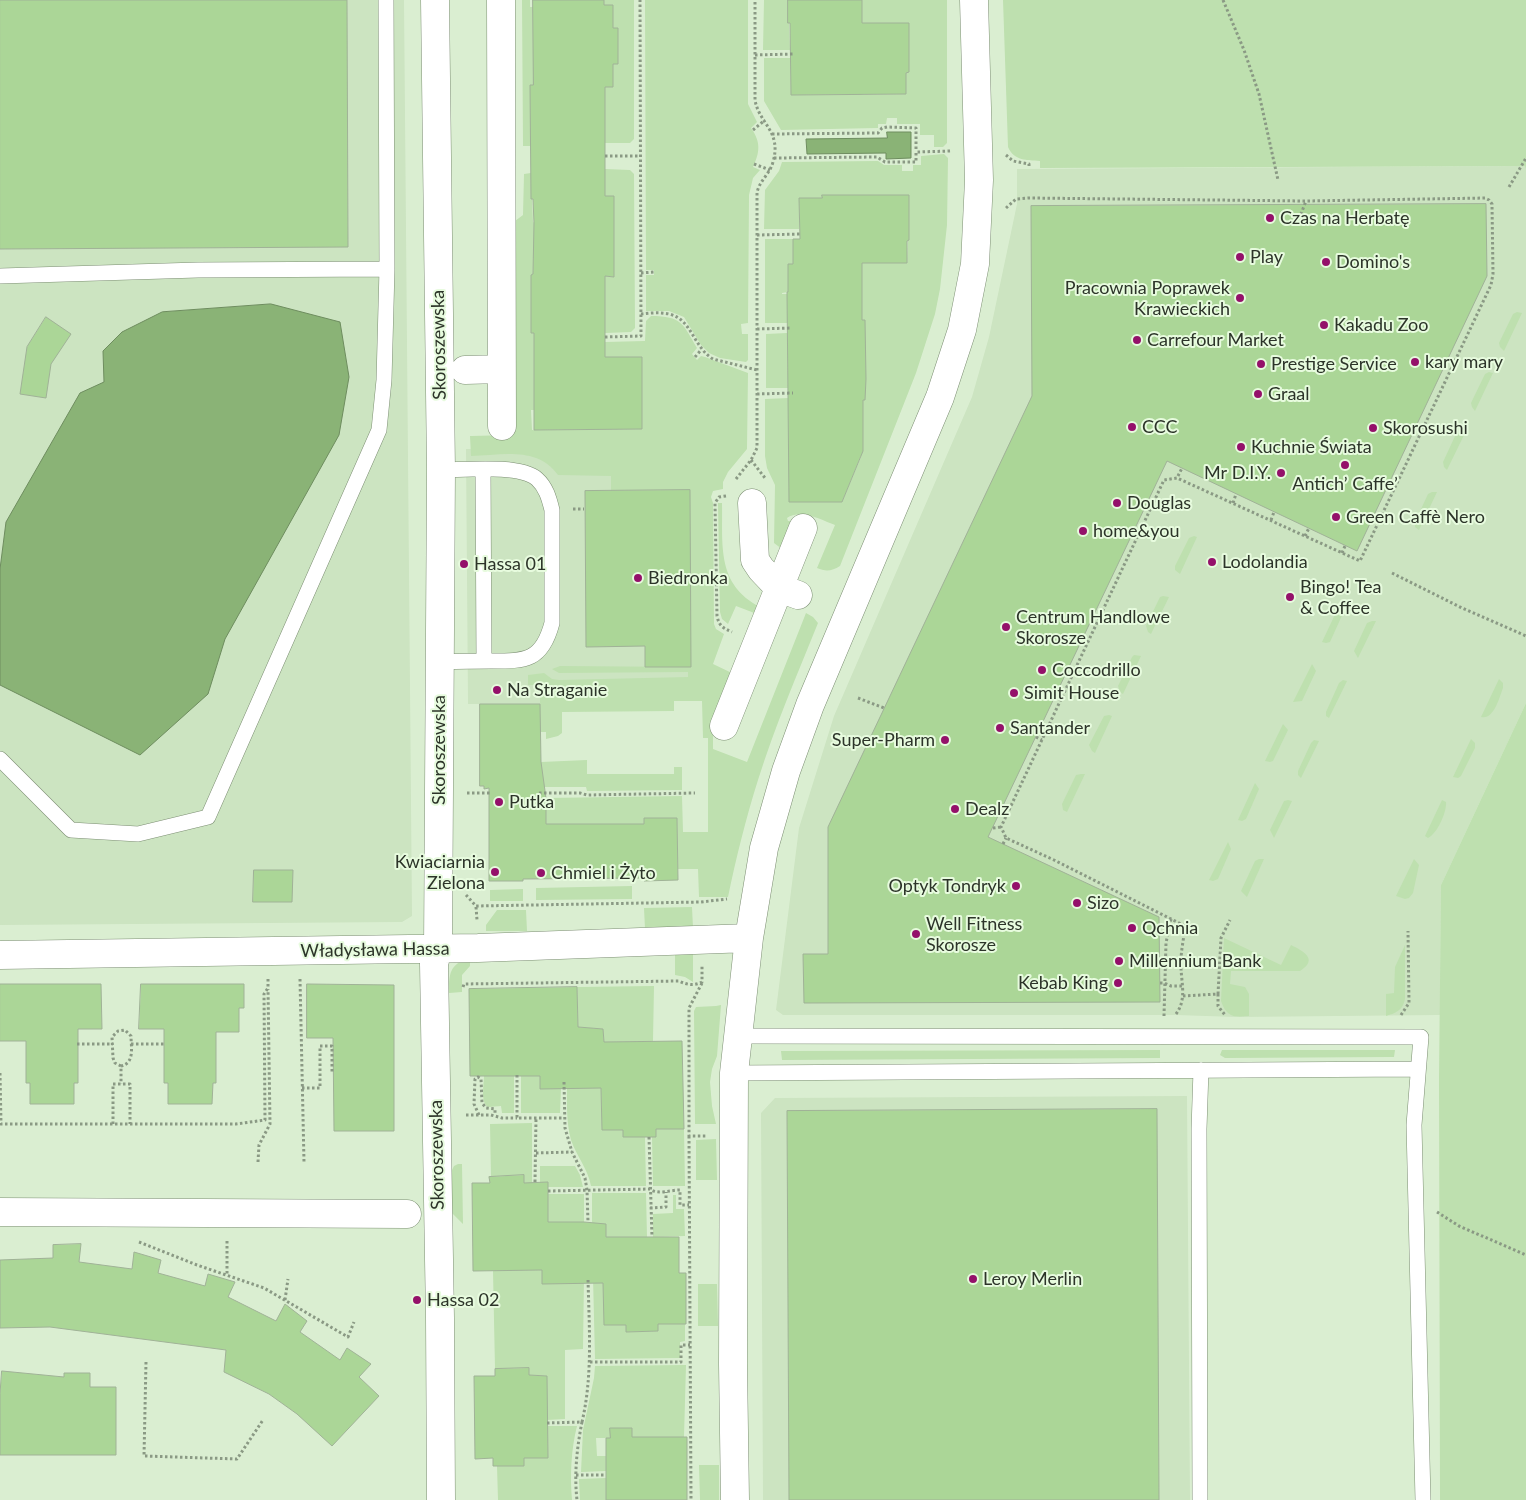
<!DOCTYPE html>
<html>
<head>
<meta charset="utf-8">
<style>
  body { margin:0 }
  canvas { display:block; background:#daeed1 }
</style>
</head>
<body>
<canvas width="1526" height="1500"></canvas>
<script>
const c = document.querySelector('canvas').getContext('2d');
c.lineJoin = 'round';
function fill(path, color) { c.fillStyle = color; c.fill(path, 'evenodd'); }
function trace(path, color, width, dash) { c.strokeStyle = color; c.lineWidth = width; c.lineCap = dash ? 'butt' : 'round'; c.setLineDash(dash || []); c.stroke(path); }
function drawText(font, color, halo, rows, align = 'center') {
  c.font = font + ' Lato,sans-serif'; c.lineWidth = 4; c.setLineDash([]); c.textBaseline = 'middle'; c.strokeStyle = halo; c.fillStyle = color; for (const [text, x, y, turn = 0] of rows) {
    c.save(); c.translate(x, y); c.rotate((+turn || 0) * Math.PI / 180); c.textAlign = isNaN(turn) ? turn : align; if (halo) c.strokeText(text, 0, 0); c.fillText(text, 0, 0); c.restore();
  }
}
const built = new Path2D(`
  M0,0H404L412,916L402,922L0,925Z
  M1526,166V703L1441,885L1440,1015L1236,1017L1176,1015H783L776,1010L799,828L834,716L972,397L989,337L1017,204V169Z
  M466,449H706L707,679L540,685V704H468Z
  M1187,1096L1190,1500H763L761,1113L775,1098Z`);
const green = new Path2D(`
  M522,0H530V7H533V85L531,146H523Z
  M604,0H634V139L630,143H605V87H613V64H618V28H613V5H604Z
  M645,0H748V104L757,122L751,128C761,142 760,152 753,167L760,170L753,178L749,195L748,323L741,324L742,334H748V360L746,362L720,358L709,353L701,345L684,317L669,311H646V275H654V270H646Z
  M764,0H788L790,50H763Z
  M862,0H947V143L943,147H934V135H920V124H897V118H887L886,124H878V128L781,130L764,101V58H790L791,95H849L860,91L862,95L906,94V73L909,72L862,23Z
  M1003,0H1526V169L1525,166L1040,168V161C1027,160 1014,161 1008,147Z
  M944,154L948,158L947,225L940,289L935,314L916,373L840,566C832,571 826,572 817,568L835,525C822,520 800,508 787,518L788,521H792L782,549L774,543L775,485L767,468L765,456V399L789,398V502H842L861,457L863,400H865V321L862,320V263H907L909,214H907V197H909V195H823L822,198L799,199V229H764L765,190L779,171L782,162L878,161L884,165H902V171H913V165H921V156Z
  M605,169L630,170L634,174L635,328L631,332L605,333V276L613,277L605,196Z
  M531,173L533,222L536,223L533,274L531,275V333H537L534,358V410H531L532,430L642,429V357H605V342L645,341L646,321L651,316C682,316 683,324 697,348L692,354L697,360L701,356L705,357L748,373L747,449L728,472L723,482V489L713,491L711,497L713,503L714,624L716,629L724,634L713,664L734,674L713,725V749L747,762L806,613L813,617L818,623C797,675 775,726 758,780C746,818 736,858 728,897H699L698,869H678L677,818H644V824H546V798L682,796L683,832H708V738H703L702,701H674V711L562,712V733L558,736L546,739V732H540V685H528V675L544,673L552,679L559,680L688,677V672L559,673L552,669L560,666L691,667L611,491V476L558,475C538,446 501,455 471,456L470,436L513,435L515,221L523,215L524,174Z
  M765,239H793V264H789L788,292L782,293V294H789V323H765Z
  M1517,312L1522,313L1504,351L1500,347L1499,343L1513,314Z
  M787,333L788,388H766V334Z
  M1489,372L1493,373L1475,411L1472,407L1471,403L1485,374Z
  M1460,432L1465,433L1447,470L1444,467L1443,462L1456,434Z
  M1432,492H1437L1419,530L1415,527V522L1428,494Z
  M718,503H722C723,545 716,584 760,607L757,614L736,606L728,624L722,619L720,612Z
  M1194,536L1197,537L1180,574L1175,570V566L1189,538Z
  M1163,596L1169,597L1151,634L1148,632L1146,626L1160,597Z
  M1340,604L1344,611L1330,642L1326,643L1322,642Z
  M1372,621H1376L1358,658L1354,651L1367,623Z
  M1134,655L1141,656L1123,694L1120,692L1118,686L1132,657Z
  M1312,664L1316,671L1302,701L1293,702Z
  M1499,679L1503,683V688C1499,698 1494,720 1481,717Z
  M1343,680L1347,681L1329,718L1326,716V712L1339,683Z
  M1526,703V1500H1440L1439,1079L1441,885Z
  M1109,715L1112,716L1095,753L1092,751L1089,745L1104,716Z
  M1283,724L1288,730L1273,761L1270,762L1265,761Z
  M1471,739L1475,743V748L1461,776L1458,778L1453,777Z
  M1314,740L1319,741L1301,778L1298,775V771L1311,743Z
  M587,760V774H674V767H682V790L587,791L586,787H540L541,762Z
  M1081,774H1085L1067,812L1063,810L1062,804L1076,775Z
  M1255,783L1259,789L1246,819L1242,821L1238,820Z
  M1288,800L1292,801L1274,838L1270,830L1284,801Z
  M1442,800L1446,802C1447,812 1437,834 1428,838L1425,836Z
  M1228,842L1231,849L1218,879L1213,881L1209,880Z
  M1259,859H1264L1247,897L1241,891L1255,861Z
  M1414,859L1419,865L1413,893L1409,898L1405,899L1396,896Z
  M632,886V899L536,900V888Z
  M523,889V901H490V890Z
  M692,907L693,928L645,929L644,908Z
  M497,910H526L527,931H486V925Z
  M1224,938L1281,965L1291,945C1303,951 1319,959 1300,971H1231L1230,984L1245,987L1249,994V1016C1234,1017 1227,1018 1221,1001Z
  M1405,945V999C1403,1010 1396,1013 1386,1016V994L1394,993L1395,967Z
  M675,952H693V982L685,977L675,975Z
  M470,958V966L462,975V992L449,993C449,974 449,964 470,958Z
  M654,986L653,1041L613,1042L604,1047L603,1029L578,1027L577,987Z
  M721,1005L717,1056L712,1069L710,1082L712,1106L716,1124H695L694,1011L696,1007L716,1006Z
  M1160,1050V1058L782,1060L781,1051Z
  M1222,1050H1395L1394,1057L1225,1058L1220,1055Z
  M514,1075V1113H502L501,1106C498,1106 492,1107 489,1107C480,1105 484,1083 484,1076Z
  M521,1075H540L561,1088L560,1113H521Z
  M567,1082L583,1088H601L602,1130H623L624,1137H645L646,1186H591C588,1169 577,1157 571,1140C566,1122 567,1101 567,1082Z
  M532,1123V1183H524L523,1175L491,1177L490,1124Z
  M656,1129H684L685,1186H653L652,1136Z
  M716,1139L717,1180H696V1140Z
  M458,1164H462L463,1224L451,1212L450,1174L454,1166Z
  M540,1166H575L580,1175L583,1187H548V1182L540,1183Z
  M592,1193H646L647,1237H616L606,1243L592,1222Z
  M548,1194H584V1222L539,1224L545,1200H548Z
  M673,1195H676V1209H684L685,1236L653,1237V1214L673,1213Z
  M542,1270L584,1277L583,1349L565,1350V1419L547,1420V1376L529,1375V1368L495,1369L493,1271Z
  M593,1277L603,1278L626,1325V1332L658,1331V1324H685V1341L680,1342V1358L595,1359Z
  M698,1284H717L718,1326H698Z
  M686,1365L684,1437H632L610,1428V1438H596L597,1456H606V1471L581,1472L583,1430L594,1378L595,1366Z
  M547,1426H577C571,1450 570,1475 572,1500H498L497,1466H524V1458H548Z
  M699,1465H719V1500H700Z
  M606,1478V1500H580L579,1479Z`);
const water = new Path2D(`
  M887,132H911V158L886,159V153L807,154L806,139L887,138Z
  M271,304L340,322L349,377L339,435L225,639L208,694L140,755L0,685V569L6,522L80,393L104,382L103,351L122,332L162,312Z`);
const building = new Path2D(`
  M0,0H347L348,247L0,249Z
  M533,0H604V5H613V28H618V64H613V87H605V196H614V277L605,276V357H642V429L534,430V333H531V275L533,274L534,223L533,199H531L530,85H533Z
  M788,0H862V23H909V72L906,73V94L791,95L790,23H788Z
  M822,195H909V240L907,241V263H862V320H865L866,379L865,400H863V451L842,502H789L787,292H788V264H793V239H800L799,198H822Z
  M1486,204L1487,276L1357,551L1167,461L988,837L1159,917L1160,1002L804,1003L803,954H828V827L1032,396L1031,206Z
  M46,317L71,334L51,364L46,398L20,394L27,347Z
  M690,490L691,667H645V646L586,647L585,491Z
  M480,704H540L541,762L546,798V824H644V818H677L678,880L644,881V878L523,879V881H489V788L484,789V786H480Z
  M254,870H293L292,902H253Z
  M0,984H101L102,1029H78V1083H74V1104H30V1083H26V1041H0Z
  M141,984H244V1008H239V1032H216V1083H213L212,1104H168V1083H164V1029H139Z
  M307,984L394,985V1131H334L333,1038H307Z
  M577,987L578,1027L603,1029L604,1042L682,1041L684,1129H656V1137H623V1130H602L601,1088L540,1089V1076H470L469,989Z
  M1157,1109L1159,1500H789L787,1111Z
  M524,1175V1183L548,1182V1222H584L606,1224V1237H679V1273H686V1324H658V1331L626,1332V1325H604L603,1283L542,1284V1270L473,1271L472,1183H490L489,1177Z
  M81,1244L79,1262L132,1269L134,1252L161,1260L158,1273L205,1286L208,1274L235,1282L228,1297L276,1321L285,1304L307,1321L300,1332L340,1360L347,1348L371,1364L359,1377L379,1396L332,1446L297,1414L269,1394L224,1372L226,1350L50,1327L0,1328V1260L53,1258V1245Z
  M529,1368V1375L547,1376L548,1458H524V1466H493V1458L475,1459L474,1376H495V1369Z
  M2,1371L64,1377V1373H90V1387H116V1455H0V1394Z
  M610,1428H632V1437H687V1500H606V1438H610Z`);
const path = new Path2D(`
  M1223,0L1244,50L1259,94L1278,180
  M755,55L793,54
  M753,130L765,120
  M772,134L878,133L882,128L887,127L916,128V151
  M1006,155L1013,161L1029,164V168
  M605,156H640
  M774,158L877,157L885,162H916V152L951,151
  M754,164L770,170
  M1509,187L1526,158
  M1006,208L1016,199L1029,198L1306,201L1485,198L1489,200L1492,204L1493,274L1491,285L1360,561L1177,478
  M1299,219L1306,201
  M757,235L801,234
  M641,273L654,272
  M641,314C650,313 660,312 669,314C692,319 693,347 713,359L757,370
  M757,329L792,328
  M605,337L641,336L640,0
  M695,357L701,350
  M757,394L793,393
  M751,460L765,478
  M736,479L751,460L757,448V193C759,181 770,174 773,162C782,131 759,124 755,100V0
  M726,496L719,497L715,503L717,616C719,626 723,628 732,632
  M1233,503L1236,494
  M573,509H584
  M1271,520L1274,512
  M1305,536L1309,528
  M1342,553L1345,546
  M1392,573L1462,608L1526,636
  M858,698L884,708
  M1036,737L1042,740
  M467,793H491
  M539,793H580L587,795L695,793
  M993,828L1001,827
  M1003,844L1006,838
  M466,895L476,906L701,902L727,899
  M476,907L477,920
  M300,979L304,1162
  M702,983L689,1008V1136H706
  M1160,983H1164L1171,986H1182
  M463,987L464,984L679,981C687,985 694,986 702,982V966
  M1218,994L1221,938L1230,920
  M1183,996L1218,994V1006L1225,1015
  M1176,1014C1188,998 1180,980 1181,961C1181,950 1184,938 1185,926L1054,860L1006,838L1001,827L1164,480L1177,478L1182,468
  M1401,1015L1409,1003L1408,931
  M1164,1016L1166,943L1171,919
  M77,1044H113
  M131,1044H166
  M121,1066L115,1063L113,1058L112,1037L118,1031L125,1030L131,1036C131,1047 135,1063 121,1066V1084
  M0,1073L1,1124H236L265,1120L264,994L268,988V977
  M517,1075V1118H564
  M564,1082L565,1128L572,1152L585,1178L587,1190L588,1222
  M302,1088H320V1046H332V1073
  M466,1115H491L502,1118H517
  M479,1115L474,1104L475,1079L478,1077L481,1079L482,1103L486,1108L495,1109V1115
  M113,1124V1084H130V1124
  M689,1136L691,1500
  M649,1137L652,1237
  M536,1153L572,1152
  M258,1162L259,1145L270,1124L268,989
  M535,1182L536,1118
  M548,1191L650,1189C658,1195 670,1190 680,1190V1205H689
  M650,1208L666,1207V1192
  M1437,1212L1459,1226L1526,1255
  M227,1241V1275
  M139,1242L197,1265L264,1288L348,1337L354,1322
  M285,1300L288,1279
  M146,1362L144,1456L237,1459L263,1420
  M590,1362H681V1345H690
  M582,1422C593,1375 589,1326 588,1278
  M547,1423L582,1422C577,1447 574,1474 577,1500
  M576,1475H606`);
const service = new Path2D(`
  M0,276L198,270L387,269L386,0
  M483,470L484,661
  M440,662C457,661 474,661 491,661C526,661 542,661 552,623V510C549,498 546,487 537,479C520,464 463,470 441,470
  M0,759L71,830L138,834L208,817L379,430L384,380L387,269
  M737,1036L1421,1037L1414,1125L1423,1500
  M734,1073L1418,1069
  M1200,1500L1199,1129L1201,1070`);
const minor = new Path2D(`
  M435,0L441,470L438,949L434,964L440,1318L441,1500
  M501,0L502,426
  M465,370L501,369
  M752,503L755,560L761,569L779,588L798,595
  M724,726L803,528
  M0,955L478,948L749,938
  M0,1212L407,1214
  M735,1500L733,1364L734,1073L749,938L764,848L786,771L810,705L940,397L962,330L975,264L979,180L974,0`);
const markers = [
  [1270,218,5,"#94116a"],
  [1240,257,5,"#94116a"],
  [1326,262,5,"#94116a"],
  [1240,298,5,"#94116a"],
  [1324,325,5,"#94116a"],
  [1137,340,5,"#94116a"],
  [1415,362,5,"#94116a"],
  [1261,364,5,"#94116a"],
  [1258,394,5,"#94116a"],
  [1132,427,5,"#94116a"],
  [1373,428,5,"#94116a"],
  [1241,447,5,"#94116a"],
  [1345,465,5,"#94116a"],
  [1281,473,5,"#94116a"],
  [1117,503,5,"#94116a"],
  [1336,517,5,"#94116a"],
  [1083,531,5,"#94116a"],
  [1212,562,5,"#94116a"],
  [464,564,5,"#94116a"],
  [638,578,5,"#94116a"],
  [1290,597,5,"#94116a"],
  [1006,627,5,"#94116a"],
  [1042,670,5,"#94116a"],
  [497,690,5,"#94116a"],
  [1014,693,5,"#94116a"],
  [1000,728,5,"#94116a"],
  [945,740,5,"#94116a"],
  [499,802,5,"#94116a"],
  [955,809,5,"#94116a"],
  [495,872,5,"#94116a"],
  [541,873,5,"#94116a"],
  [1016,886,5,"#94116a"],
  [1077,903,5,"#94116a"],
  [1132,928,5,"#94116a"],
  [916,934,5,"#94116a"],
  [1119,961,5,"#94116a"],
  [1118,983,5,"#94116a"],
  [973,1279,5,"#94116a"],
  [417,1300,5,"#94116a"]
];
const poiNames = [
  ["Czas na Herbatę",1280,218],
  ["Play",1250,257],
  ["Domino's",1336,262],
  ["Pracownia Poprawek",1230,288,"right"],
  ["Krawieckich",1230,309,"right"],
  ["Kakadu Zoo",1334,325],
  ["Carrefour Market",1147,340],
  ["kary mary",1425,362],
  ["Prestige Service",1271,364],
  ["Graal",1268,394],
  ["CCC",1142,427],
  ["Skorosushi",1383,428],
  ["Kuchnie Świata",1251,447],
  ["Mr D.I.Y.",1271,473,"right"],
  ["Antich’ Caffe’",1345,484,"center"],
  ["Douglas",1127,503],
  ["Green Caffè Nero",1346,517],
  ["home&you",1093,531],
  ["Lodolandia",1222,562],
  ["Hassa 01",474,564],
  ["Biedronka",648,578],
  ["Bingo! Tea",1300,587],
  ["& Coffee",1300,608],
  ["Centrum Handlowe",1016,617],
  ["Skorosze",1016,638],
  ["Coccodrillo",1052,670],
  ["Na Straganie",507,690],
  ["Simit House",1024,693],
  ["Santander",1010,728],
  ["Super-Pharm",935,740,"right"],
  ["Putka",509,802],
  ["Dealz",965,809],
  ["Kwiaciarnia",485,862,"right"],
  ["Zielona",485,883,"right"],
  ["Chmiel i Żyto",551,873],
  ["Optyk Tondryk",1006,886,"right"],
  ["Sizo",1087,903],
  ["Well Fitness",926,924],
  ["Skorosze",926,945],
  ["Qchnia",1142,928],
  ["Millennium Bank",1129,961],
  ["Kebab King",1108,983,"right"],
  ["Leroy Merlin",983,1279],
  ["Hassa 02",427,1300]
];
const streetNames = [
  ["Skoroszewska",439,345,-91],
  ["Skoroszewska",439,750,-90],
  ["Władysława Hassa",375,950,-1],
  ["Skoroszewska",437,1155,-91]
];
fill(built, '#cce4c1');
fill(green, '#bee0af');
fill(water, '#8ab376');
trace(water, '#6e8d5f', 1);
fill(building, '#abd697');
trace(building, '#a0b297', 1);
trace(service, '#7d8f74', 16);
trace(minor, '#7d8f74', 29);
trace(path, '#8a9984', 3, [2.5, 2.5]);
trace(service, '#fff', 15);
trace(minor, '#fff', 28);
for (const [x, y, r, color] of markers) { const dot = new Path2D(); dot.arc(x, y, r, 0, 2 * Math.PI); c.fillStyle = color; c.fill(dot); trace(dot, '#e7fbde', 2); }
drawText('18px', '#2c3429', '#e7fbde', poiNames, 'left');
drawText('18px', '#2c3429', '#e7fbde', streetNames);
</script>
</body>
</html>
